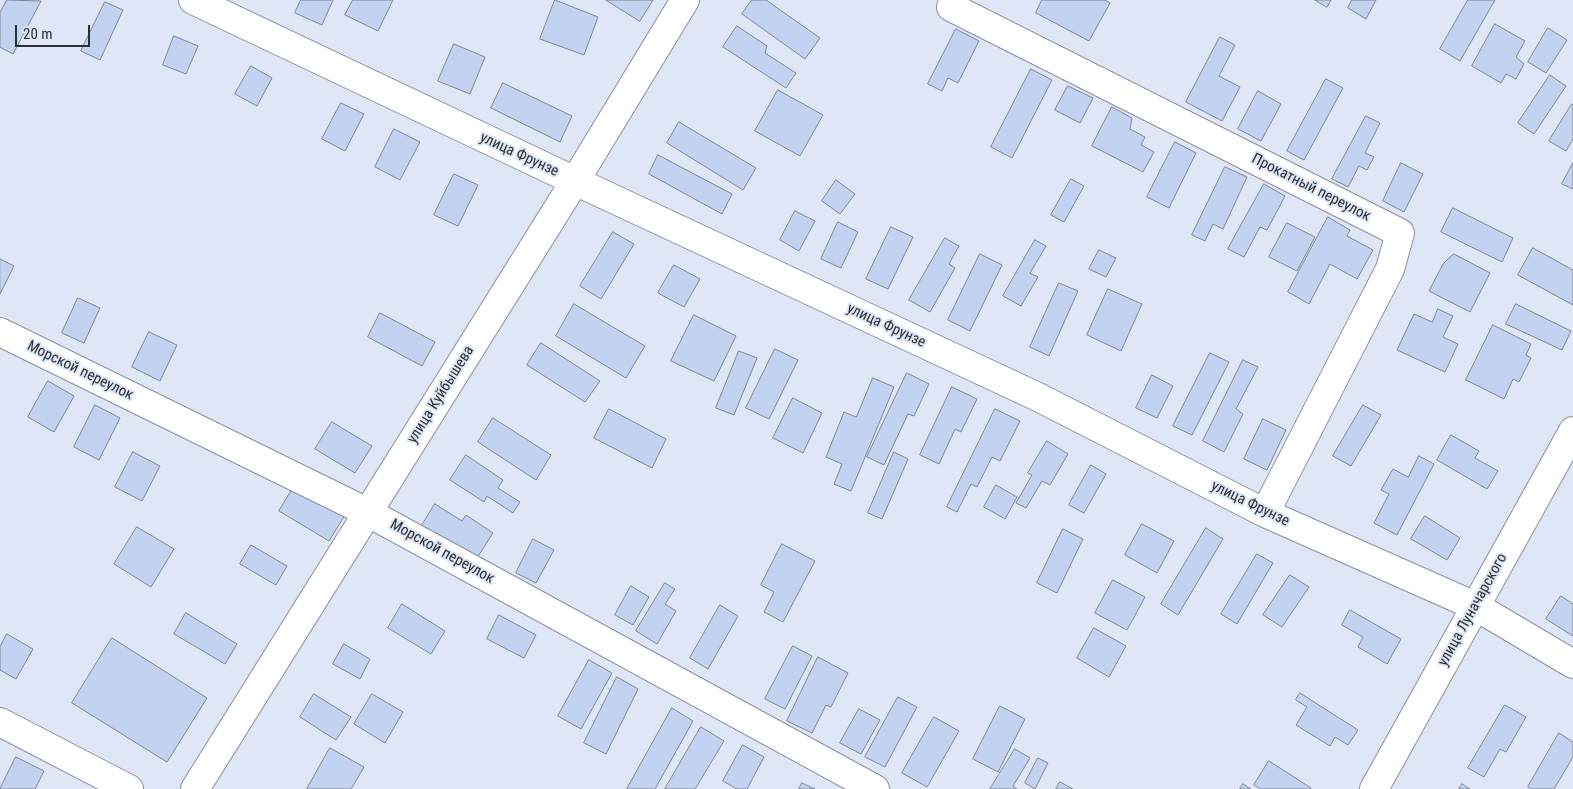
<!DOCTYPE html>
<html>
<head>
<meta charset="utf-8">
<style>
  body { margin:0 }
  #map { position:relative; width:1573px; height:789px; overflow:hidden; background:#dfe6f5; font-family:"Roboto Condensed",sans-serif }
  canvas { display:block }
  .scale { position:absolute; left:15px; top:25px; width:75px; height:22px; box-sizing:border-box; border:2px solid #2b2e33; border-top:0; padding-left:6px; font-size:15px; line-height:18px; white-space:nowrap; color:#2b2e33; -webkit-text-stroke:4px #dfe6f5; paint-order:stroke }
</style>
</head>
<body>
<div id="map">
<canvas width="1573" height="789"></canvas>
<div class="scale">20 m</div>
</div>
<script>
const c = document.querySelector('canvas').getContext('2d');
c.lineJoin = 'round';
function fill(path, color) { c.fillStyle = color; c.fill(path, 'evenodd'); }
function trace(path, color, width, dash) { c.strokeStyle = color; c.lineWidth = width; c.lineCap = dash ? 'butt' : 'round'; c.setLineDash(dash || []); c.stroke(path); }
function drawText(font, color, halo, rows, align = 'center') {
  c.font = font + ' "Roboto Condensed",sans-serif'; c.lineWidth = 4; c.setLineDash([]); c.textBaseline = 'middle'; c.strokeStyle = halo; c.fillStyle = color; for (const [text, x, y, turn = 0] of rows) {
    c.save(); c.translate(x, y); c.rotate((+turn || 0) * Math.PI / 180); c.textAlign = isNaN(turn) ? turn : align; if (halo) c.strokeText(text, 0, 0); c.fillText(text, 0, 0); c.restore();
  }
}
const building = new Path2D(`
  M7,0L41,1L13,54L0,47V13Z
  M301,0H333L322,25L295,13Z
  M353,0H393L378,31L345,15Z
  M555,0L598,17L584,55L540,39Z
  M606,0H653L640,21Z
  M752,0H766L820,38L805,59L742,14Z
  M1042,0H1105L1110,3L1089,41L1036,13Z
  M1315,0H1331L1327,7Z
  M1352,0H1376L1366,19L1348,8Z
  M1468,0H1495L1460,61L1440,49Z
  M105,2L123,10L100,60L81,51Z
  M1495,24L1525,41L1516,57L1524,64L1516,79L1506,74L1501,83L1472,66Z
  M737,26L767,46L765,53L796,73L786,88L723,47Z
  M1548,28L1567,40L1546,73L1528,62Z
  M956,29L979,41L958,83L948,78L942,91L928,84Z
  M174,36L198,46L186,74L163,65Z
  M1220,37L1235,45L1219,76L1240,87L1222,121L1186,102Z
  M454,44L485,57L470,94L438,81Z
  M251,66L272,78L257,106L235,94Z
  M1031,69L1052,80L1012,158L991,147Z
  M1550,75L1566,86L1534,134L1518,123Z
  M1326,79L1343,88L1304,160L1287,151Z
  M503,83L572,116L560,142L491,108Z
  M1068,86L1093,98L1080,123L1055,110Z
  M778,90L823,115L800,156L755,131Z
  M1258,91L1281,104L1261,141L1238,129Z
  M341,103L364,114L345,151L322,139Z
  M1572,104L1573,105V139L1566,151L1549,141Z
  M1112,107L1132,118L1130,129L1145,137L1141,145L1154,152L1143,172L1092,146Z
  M1366,116L1380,123L1365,153L1374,157L1367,170L1359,166L1348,187L1332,179Z
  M679,122L756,168L743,190L667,143Z
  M394,129L420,142L400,180L375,167Z
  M1175,142L1196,153L1169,208L1147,197Z
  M658,155L732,194L722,214L649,174Z
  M1401,163L1423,174L1404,212L1383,201Z
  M1573,163V189L1562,184Z
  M1225,167L1247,177L1223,229L1213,224L1205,241L1192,235Z
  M454,174L478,185L458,226L434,215Z
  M1071,179L1084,186L1064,222L1051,215Z
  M836,180L855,194L840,214L822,201Z
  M1264,184L1285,196L1267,230L1260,227L1244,257L1228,249Z
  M1453,208L1513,238L1502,262L1441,232Z
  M795,211L815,221L799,251L780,240Z
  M1328,217L1350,230L1347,236L1373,250L1357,279L1330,264L1309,304L1288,292Z
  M838,222L858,232L841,268L821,259Z
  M1287,223L1315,237L1297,271L1269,257Z
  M891,227L913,237L888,289L866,279Z
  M613,232L634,244L601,299L580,286Z
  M945,238L959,246L949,264L955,268L930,312L909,300Z
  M1035,240L1046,246L1030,273L1038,277L1021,306L1003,296Z
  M1533,248L1573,270V305L1518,275Z
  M1099,250L1116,258L1106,277L1089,269Z
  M980,254L1002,265L970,331L948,320Z
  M1454,254L1490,273L1470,312L1429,291L1443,264Z
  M0,259L14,266L0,294Z
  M674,265L700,279L684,307L658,293Z
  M1059,283L1078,291L1049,356L1030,347Z
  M1108,289L1142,304L1121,351L1087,335Z
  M78,298L100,308L84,343L62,333Z
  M574,304L645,346L626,378L556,336Z
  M1516,304L1571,331L1562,350L1506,324Z
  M1438,309L1453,316L1443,337L1458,344L1445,372L1397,350L1414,314L1432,322Z
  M380,313L435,342L422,366L368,337Z
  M694,315L736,336L714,381L671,361Z
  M1493,325L1531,344L1526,355L1531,358L1519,382L1513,379L1504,399L1466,380Z
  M149,332L177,345L160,381L132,367Z
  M541,343L600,381L585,402L527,365Z
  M775,349L798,360L769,419L746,408Z
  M739,351L757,358L734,415L716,408Z
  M1210,353L1229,362L1192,435L1173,426Z
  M1243,360L1258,367L1236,409L1243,414L1224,452L1203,441Z
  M907,373L929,384L914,416L908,414L884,465L867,457Z
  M1152,375L1173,386L1157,418L1136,408Z
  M873,378L894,387L851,491L834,484L842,464L826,457L844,412L856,417Z
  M48,381L74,396L54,432L28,417Z
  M952,387L977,399L961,432L955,429L939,464L920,455Z
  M793,398L822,413L803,453L773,438Z
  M95,405L120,418L99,460L74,447Z
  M1363,405L1381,415L1351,466L1333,456Z
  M609,409L666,439L652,468L594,438Z
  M995,409L1020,421L1000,461L992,457L977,487L971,484L957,512L947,507Z
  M493,418L551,455L536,480L478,442Z
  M1263,419L1286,430L1267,470L1244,459Z
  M332,422L372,446L355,473L315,449Z
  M1451,435L1479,451L1475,458L1498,471L1487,489L1437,460Z
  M1047,441L1068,454L1050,485L1042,481L1026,508L1016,503L1032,475L1028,473Z
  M133,452L160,466L142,501L115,487Z
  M894,452L908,459L882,519L868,513Z
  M466,455L503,480L498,488L520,502L513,513L487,496L484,502L450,480Z
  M1419,456L1434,464L1397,535L1374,523L1389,494L1381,490L1393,469L1408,477Z
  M1091,465L1106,474L1084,513L1069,505Z
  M295,485L345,515L329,541L279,511Z
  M996,485L1017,497L1005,519L984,507Z
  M435,504L462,521L466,515L493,533L475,561L421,527Z
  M1425,516L1460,538L1447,560L1411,539Z
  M1142,524L1174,541L1157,573L1125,555Z
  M137,527L174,549L151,587L114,564Z
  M1206,528L1223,539L1178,615L1161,604Z
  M1063,529L1083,539L1057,593L1037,583Z
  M533,539L554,550L536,583L516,573Z
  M782,544L815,561L783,622L764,612L774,592L761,585Z
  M251,545L287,566L276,585L240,564Z
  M1257,554L1273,563L1237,624L1221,614Z
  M1290,575L1309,587L1282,627L1263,615Z
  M1113,580L1145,597L1127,630L1095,613Z
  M665,583L675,589L665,604L676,611L657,644L636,631Z
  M631,586L649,597L633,625L615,615Z
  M1561,596L1573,604V636L1546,619Z
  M402,604L445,631L431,654L388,628Z
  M720,605L738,616L708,669L690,658Z
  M1350,610L1401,639L1387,664L1358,647L1363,637L1342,625Z
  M186,613L237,644L225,664L174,634Z
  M499,615L536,635L524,658L487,639Z
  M1094,628L1126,646L1109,677L1077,658Z
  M7,634L33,649L16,679L0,670V647Z
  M112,638L207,698L167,762L72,703Z
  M344,644L370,659L360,679L333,664Z
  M793,646L812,656L785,709L765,699Z
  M818,657L848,673L831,707L826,705L812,733L787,721Z
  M589,660L612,673L581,729L558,716Z
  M617,677L638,689L606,754L584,743Z
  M1300,693L1358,730L1348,745L1335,737L1330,746L1296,725L1307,707L1296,700Z
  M314,694L351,717L336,740L300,717Z
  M372,694L403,712L385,743L354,724Z
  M898,697L917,707L885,767L865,757Z
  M1505,705L1526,717L1506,752L1500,749L1484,777L1468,768Z
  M1000,706L1025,719L998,772L973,759Z
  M672,708L693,721L655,789H627Z
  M859,709L880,720L861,754L840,743Z
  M934,717L959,731L927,787L902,773Z
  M701,727L724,741L695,789H665Z
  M1559,733L1573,742V757L1554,789H1531L1528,787Z
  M743,745L764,757L747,789H737L723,781Z
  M330,748L364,767L351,789H307Z
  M1015,749L1030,758L1013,786L1017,789H990Z
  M16,757L44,771L35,789H0Z
  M1038,758L1048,763L1035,789L1025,783Z
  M1269,761L1311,788L1310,789H1260L1254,785Z
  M1060,782L1073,789H1056Z
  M802,783L815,789H799Z
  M1243,784L1251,789H1240Z
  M1462,784L1470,789H1459Z`);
const minor = new Path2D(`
  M193,0L575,181L1038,397L1265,513L1475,606L1573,664
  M955,0L951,7L1400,233L1390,269L1265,513
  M0,332L367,512L875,789
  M0,722L129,789`);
const tertiary = new Path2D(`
  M1374,789L1573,431`);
const secondary = new Path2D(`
  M195,789L575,181L685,0`);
const streetNames = [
  ["улица Фрунзе",519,155,25],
  ["Прокатный переулок",1311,188,27],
  ["улица Фрунзе",886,326,25],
  ["Морской переулок",80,371,26],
  ["улица Куйбышева",441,395,-58],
  ["улица Фрунзе",1250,504,26],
  ["Морской переулок",442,552,29],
  ["улица Луначарского",1473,610,-61]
];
fill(building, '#c3d2f1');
trace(building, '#808693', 1);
trace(minor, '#8a909e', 30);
trace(tertiary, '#8a909e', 30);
trace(secondary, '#8a909e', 30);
trace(minor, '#fff', 28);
trace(tertiary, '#fff', 28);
trace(secondary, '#fff', 28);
drawText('15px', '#2b2e33', '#dfe6f5', streetNames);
</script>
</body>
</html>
